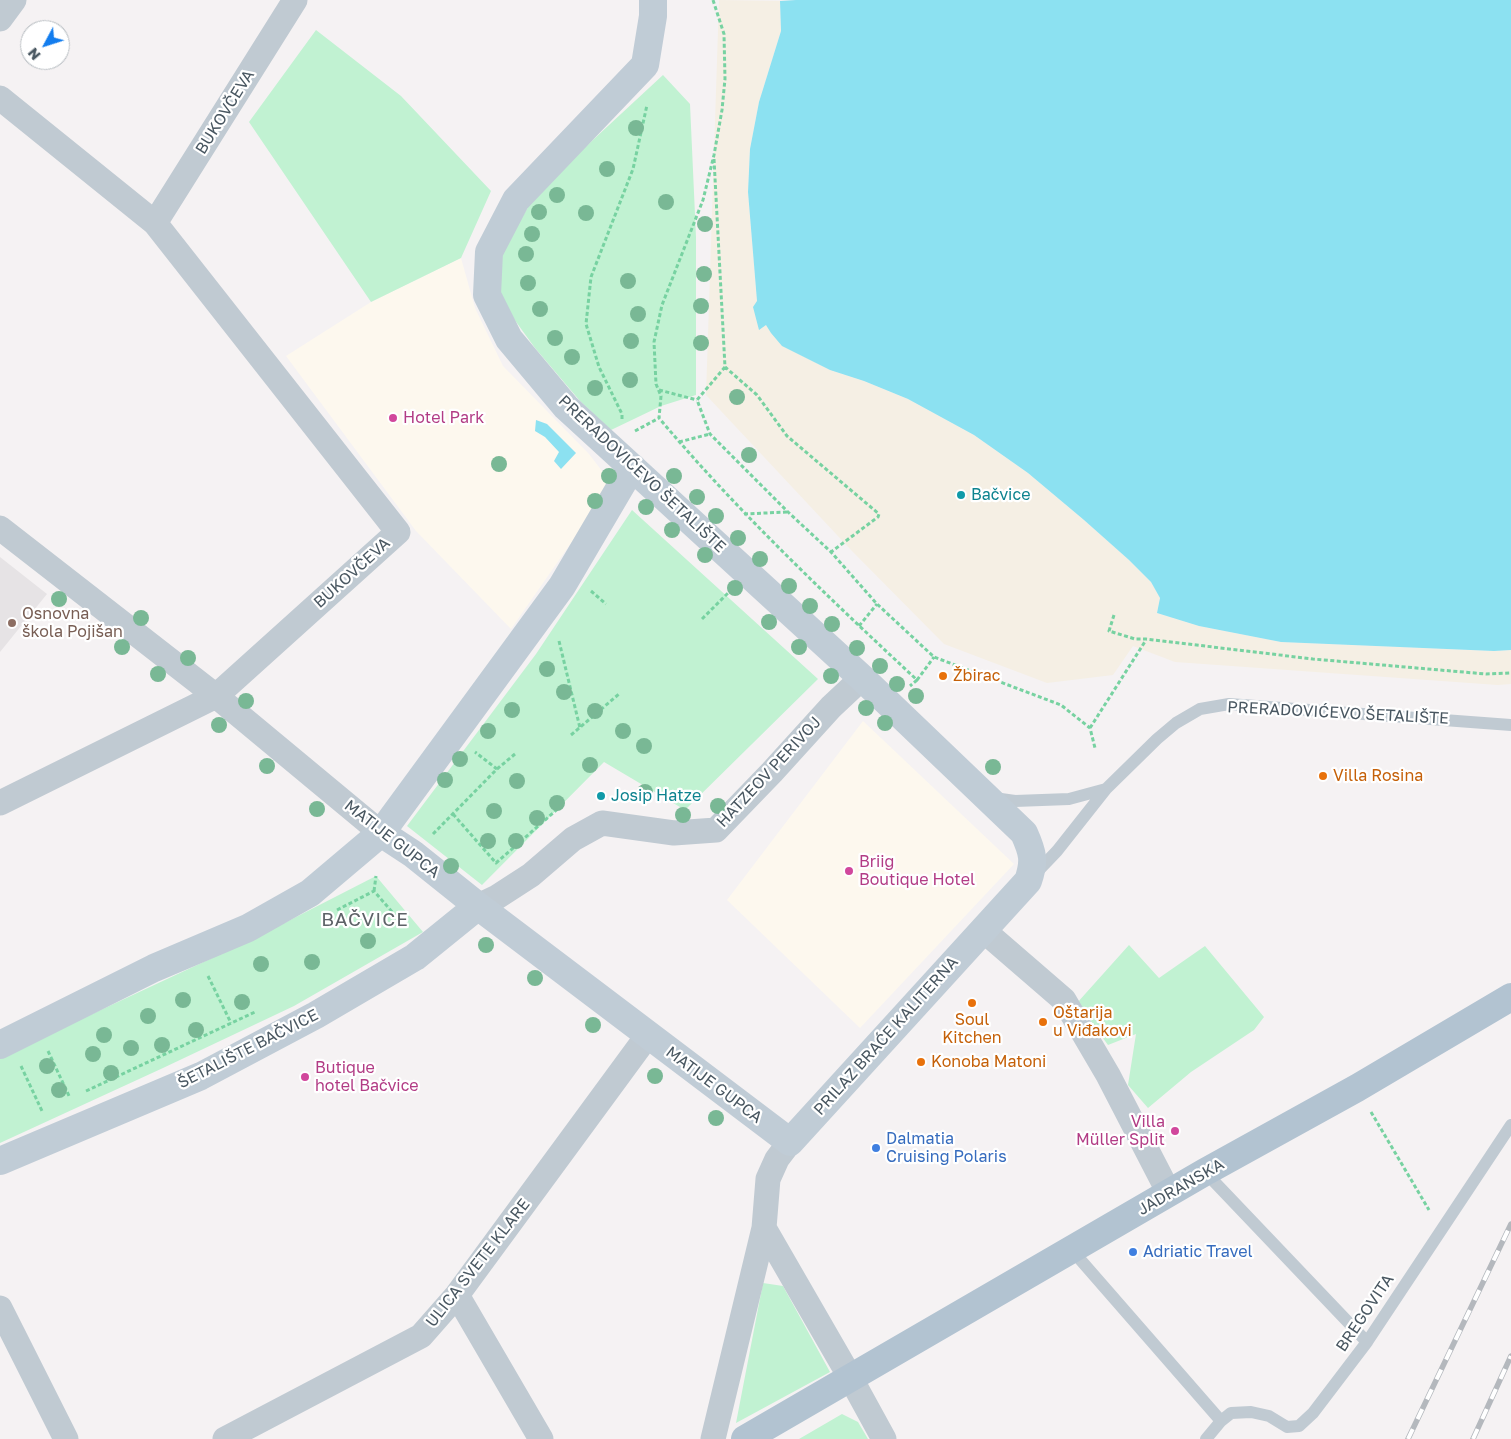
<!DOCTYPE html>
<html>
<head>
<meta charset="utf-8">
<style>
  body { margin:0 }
  #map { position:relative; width:1511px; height:1439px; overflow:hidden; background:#f5f2f3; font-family:"Golos Text",sans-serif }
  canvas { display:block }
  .north { position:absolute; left:20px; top:20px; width:50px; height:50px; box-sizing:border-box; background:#fff; border:1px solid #b6bcc0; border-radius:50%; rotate:230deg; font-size:14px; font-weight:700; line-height:20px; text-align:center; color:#495761 }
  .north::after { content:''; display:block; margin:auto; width:18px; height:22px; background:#137dee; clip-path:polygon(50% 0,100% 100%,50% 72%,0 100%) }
</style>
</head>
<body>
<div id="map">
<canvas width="1511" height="1439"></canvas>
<div class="north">N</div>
</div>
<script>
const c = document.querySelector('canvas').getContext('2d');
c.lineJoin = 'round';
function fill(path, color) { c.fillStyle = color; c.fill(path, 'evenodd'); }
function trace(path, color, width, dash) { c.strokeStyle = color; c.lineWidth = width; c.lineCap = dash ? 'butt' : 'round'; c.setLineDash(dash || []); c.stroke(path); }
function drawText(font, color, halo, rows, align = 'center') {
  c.font = font + ' "Golos Text",sans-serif'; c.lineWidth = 4.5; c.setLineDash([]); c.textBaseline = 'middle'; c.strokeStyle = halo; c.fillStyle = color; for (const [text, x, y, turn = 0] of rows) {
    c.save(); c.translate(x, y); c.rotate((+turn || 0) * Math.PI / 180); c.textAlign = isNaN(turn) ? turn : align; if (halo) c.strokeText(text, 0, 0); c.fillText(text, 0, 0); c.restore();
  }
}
const commercial = new Path2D(`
  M461,258L475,308L503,366L589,454L612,484L511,629L416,531L286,356L371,302Z
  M863,721L1014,864L860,1028L727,900Z`);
const education = new Path2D(`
  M0,557L47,594L0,652Z`);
const green = new Path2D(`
  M316,30L401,96L491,191L461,258L371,302L249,122Z
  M663,75L690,104L696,237V395L661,406L611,430L580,401L535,348L498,297L502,251L531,202L581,151Z
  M632,510L818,679L685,810L604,762L482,885L407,826L536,654Z
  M376,876L423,932L294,1006L163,1068L0,1143V1057L257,937Z
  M1129,945L1159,978L1205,946L1264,1017L1254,1030L1191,1072L1148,1108L1128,1085L1136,1034L1108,1045L1077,1003Z
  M763,1283L783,1286L830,1372L736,1423Z
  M842,1414L858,1422L868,1439H799Z`);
const sand = new Path2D(`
  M719,0L780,1L781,31L759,102L750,149L748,192L757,301L782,345L830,370L864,381L908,399L974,435L1028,473L1084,520L1129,560L1151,582L1160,598L1157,613L1199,626L1281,642L1494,651L1511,650V684L1498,685L1175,662L1133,646L1113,675L1047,683L944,644L851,550L706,395Z`);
const water = new Path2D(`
  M796,0H1511V650L1494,651L1281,642L1199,626L1157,613L1160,598L1151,582L1129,560L1084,520L1028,473L974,435L908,399L864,381L830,370L782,346L771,333L766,325L759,330L753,307L757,301L748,192L750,149L759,102L781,31L780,1Z
  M536,420L547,424L576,453L561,469L554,461L559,452L545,437L535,431Z`);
const path = new Path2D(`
  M713,0L724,34L725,79L722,110L714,155L703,200L662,305L654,342L656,384L661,396L659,418C738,512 827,596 917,680L910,686
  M714,159L725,367L757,395L787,436L879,514L878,517L831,552
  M725,367L697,400L710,434L788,512L831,552L877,604L934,657L1061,705L1090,728L1095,748
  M659,390L697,400
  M622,419V414L599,367L586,324L591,277L633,169L647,105
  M635,431L659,418
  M679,442L710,434
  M744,514L787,512
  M591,591L606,604
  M1114,615L1109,631L1135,639H1146L1313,659L1486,674L1511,673
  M702,619L728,593
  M859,626L877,604
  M559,641L580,728
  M917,680L934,657
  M1090,728L1146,640
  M571,735L619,694
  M497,769L515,754
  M453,814L496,863L561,806
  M433,834L497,769L475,752
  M374,891L376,876
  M337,910L374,891L406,928
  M208,976L231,1023
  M48,1051L70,1098
  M21,1066L42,1111
  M86,1091L255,1012
  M1371,1112L1429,1210`);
const lane = new Path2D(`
  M994,798L1015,801L1069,799L1106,789
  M1035,874L1057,851L1106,789L1157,739L1176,723L1200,709L1229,704L1511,725
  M1205,1172L1367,1342
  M1071,1249L1221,1421
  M1206,1439L1221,1421L1231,1413L1251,1412L1269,1416L1287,1427L1299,1426L1313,1413L1367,1342L1511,1125`);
const street = new Path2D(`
  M0,19L14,0
  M0,98L155,223L398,532L216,696L0,803
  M155,223L295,0
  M0,528L216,696L381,833
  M478,906L497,897L531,875L573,839L602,823L674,833L716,830L772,772L831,707L862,678
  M983,930L1064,1000L1108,1075L1169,1193
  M764,1228L850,1377L884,1439
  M457,1295L541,1439
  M0,1308L66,1439
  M225,1439L421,1336L457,1295L648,1035
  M713,1439L764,1228L768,1179L777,1159L790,1142`);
const secondary = new Path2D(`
  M381,833L413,854L478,906L790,1142L1028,881C1035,861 1033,853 1024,833L862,678L566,407L509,339L487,295L489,252L516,200L645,65L653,16V0
  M0,1045L154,968L248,928L310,893L381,833L562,586L632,467
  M0,1161L201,1076L316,1015L415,957L478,906`);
const primary = new Path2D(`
  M745,1439L1205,1172L1357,1088L1511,997`);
const rail = new Path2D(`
  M1408,1439L1511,1224
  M1473,1439L1511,1356`);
const trees = [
  [636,128],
  [607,169],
  [557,195],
  [666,202],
  [539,212],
  [586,213],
  [705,224],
  [532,234],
  [526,254],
  [704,274],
  [628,281],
  [528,283],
  [701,306],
  [540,309],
  [638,314],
  [555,338],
  [631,341],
  [701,343],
  [572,357],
  [630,380],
  [595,388],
  [737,397],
  [749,455],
  [499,464],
  [609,476],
  [674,476],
  [697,497],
  [595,501],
  [646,507],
  [716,516],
  [672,530],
  [738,538],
  [705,555],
  [760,559],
  [789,586],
  [735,588],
  [59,599],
  [810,606],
  [141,618],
  [769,622],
  [832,624],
  [122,647],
  [799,647],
  [857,648],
  [188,658],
  [880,666],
  [547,669],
  [158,674],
  [831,676],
  [897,684],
  [564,692],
  [916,696],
  [246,701],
  [866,708],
  [512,710],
  [595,711],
  [885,723],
  [219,725],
  [488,731],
  [623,731],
  [644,746],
  [460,759],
  [590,765],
  [267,766],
  [993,767],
  [445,780],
  [517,781],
  [645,792],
  [557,803],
  [718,806],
  [317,809],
  [494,811],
  [683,815],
  [537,818],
  [488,841],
  [516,841],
  [451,866],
  [368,941],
  [486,945],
  [312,962],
  [261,964],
  [535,978],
  [183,1000],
  [242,1002],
  [148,1016],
  [593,1025],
  [196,1030],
  [104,1035],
  [162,1045],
  [131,1048],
  [93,1054],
  [47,1066],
  [111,1073],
  [655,1076],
  [59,1090],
  [716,1118]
];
const markers = [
  [393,418,5,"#d1479c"],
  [961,495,5,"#0f9aa8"],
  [12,623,5,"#8d6e63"],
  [943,676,5,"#e8710a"],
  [1323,776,5,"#e8710a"],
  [601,796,5,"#0f9aa8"],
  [849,871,5,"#d1479c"],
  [972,1003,5,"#e8710a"],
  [1043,1022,5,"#e8710a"],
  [921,1062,5,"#e8710a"],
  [305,1077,5,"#d1479c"],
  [1175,1131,5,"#d1479c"],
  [876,1148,5,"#3f7fe0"],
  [1133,1252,5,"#3f7fe0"]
];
const streetNames = [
  ["BUKOVČEVA",225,112,-58],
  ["PRERADOVIĆEVO ŠETALIŠTE",642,474,43],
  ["BUKOVČEVA",352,573,-42],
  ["PRERADOVIĆEVO ŠETALIŠTE",1338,713,3],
  ["HATZEOV PERIVOJ",769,772,-47],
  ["MATIJE GUPCA",392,839,38],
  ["PRILAZ BRAĆE KALITERNA",886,1036,-48],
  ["ŠETALIŠTE BAČVICE",248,1049,-27],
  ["MATIJE GUPCA",714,1085,37],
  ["JADRANSKA",1181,1187,-30],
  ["ULICA SVETE KLARE",478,1263,-52],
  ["BREGOVITA",1365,1313,-56]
];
const hotelNames = [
  ["Hotel Park",403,418],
  ["Briig",859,862],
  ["Boutique Hotel",859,880],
  ["Butique",315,1068],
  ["hotel Bačvice",315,1086],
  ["Villa",1165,1122,"right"],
  ["Müller Split",1165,1140,"right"]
];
const cultureNames = [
  ["Bačvice",971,495],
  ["Josip Hatze",611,796]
];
const educationNames = [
  ["Osnovna",22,614],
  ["škola Pojišan",22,632]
];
const foodNames = [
  ["Žbirac",953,676],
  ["Villa Rosina",1333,776],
  ["Oštarija",1053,1013],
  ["u Viđakovi",1053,1031],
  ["Soul",972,1020,"center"],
  ["Kitchen",972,1038,"center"],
  ["Konoba Matoni",931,1062]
];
const shopNames = [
  ["Dalmatia",886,1139],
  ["Cruising Polaris",886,1157],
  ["Adriatic Travel",1143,1252]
];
const quarterNames = [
  ["BAČVICE",365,920]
];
fill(commercial, '#fdf8ee');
fill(education, '#e6e3e5');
fill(green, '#c1f2d2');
fill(sand, '#f5efe4');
fill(water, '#8ce1f1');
trace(path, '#77d2a1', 3, [4, 2.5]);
trace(lane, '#c0cad2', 12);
trace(street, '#c0cad2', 25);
trace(secondary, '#c0ccd6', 28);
trace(primary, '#b2c3d1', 28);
trace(rail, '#b4b8bd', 5.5);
trace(rail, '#fff', 4, [11]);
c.fillStyle = '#79b895';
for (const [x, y] of trees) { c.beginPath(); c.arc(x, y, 8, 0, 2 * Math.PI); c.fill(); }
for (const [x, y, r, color] of markers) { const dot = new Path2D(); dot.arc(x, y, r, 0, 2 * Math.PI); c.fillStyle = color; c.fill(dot); trace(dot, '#fff', 2); }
drawText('16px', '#495761', '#fff', streetNames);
drawText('16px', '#b23c85', '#fff', hotelNames, 'left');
drawText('16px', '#0d838f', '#fff', cultureNames, 'left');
drawText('16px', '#785e54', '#fff', educationNames, 'left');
drawText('16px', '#c56008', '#fff', foodNames, 'left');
drawText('16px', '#366cbe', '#fff', shopNames, 'left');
c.letterSpacing = '1px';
drawText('19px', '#5e6368', '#fff', quarterNames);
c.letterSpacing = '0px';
</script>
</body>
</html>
